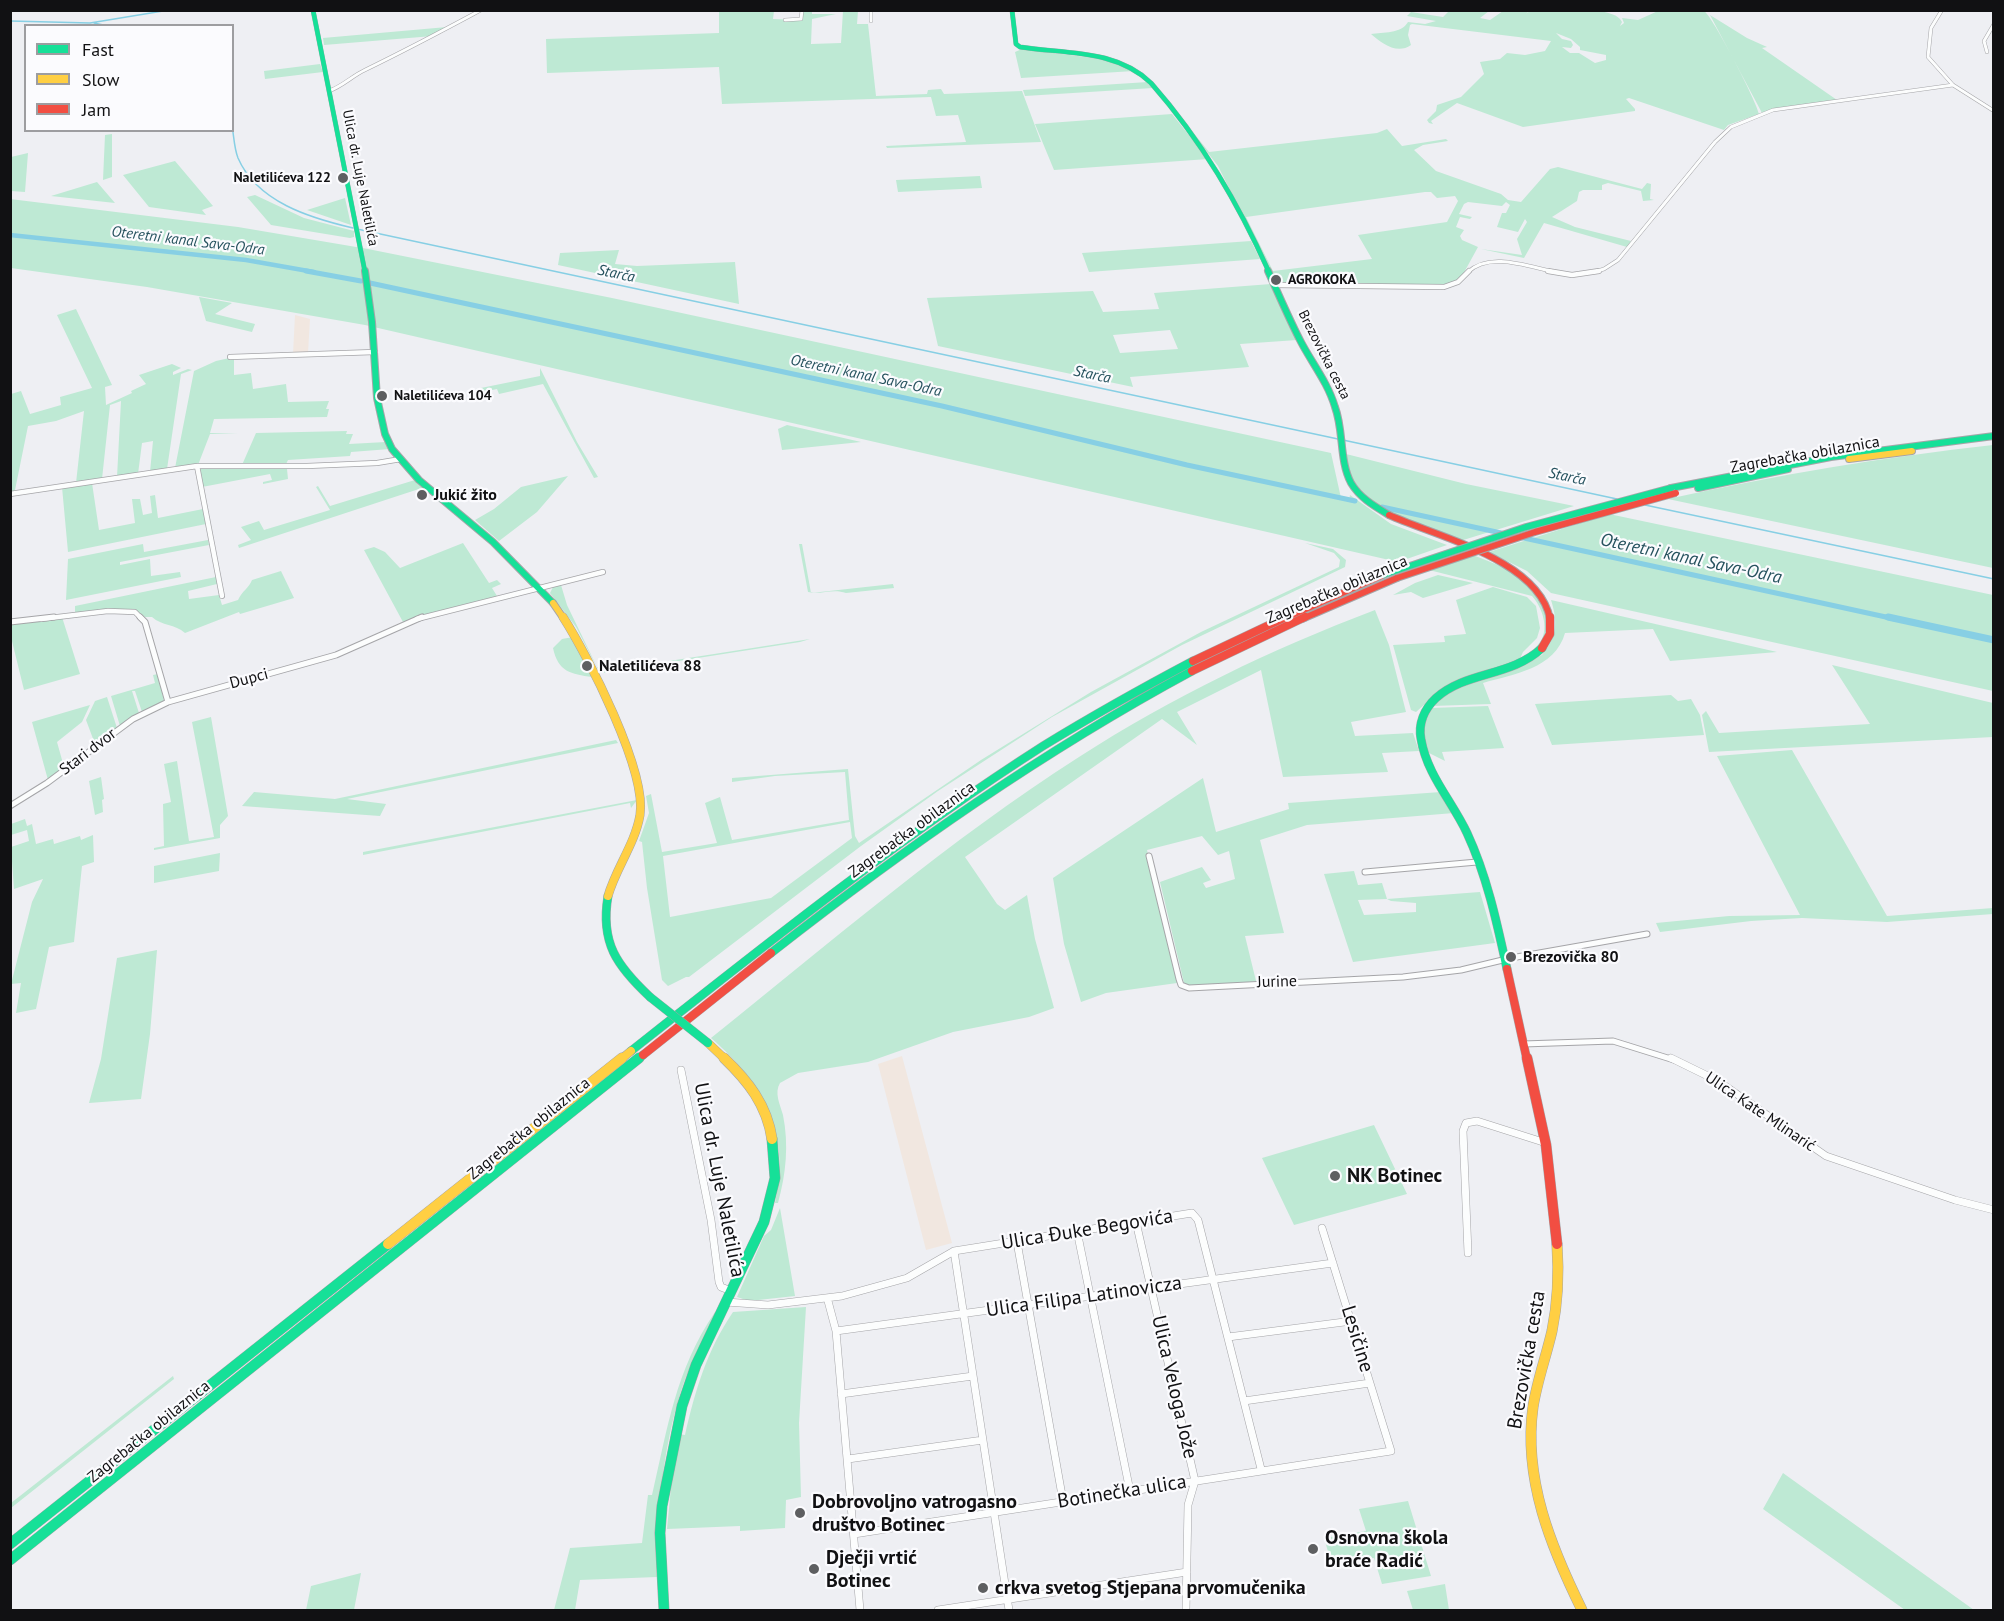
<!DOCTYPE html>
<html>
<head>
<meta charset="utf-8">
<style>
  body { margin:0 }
  #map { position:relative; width:2004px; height:1621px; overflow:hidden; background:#eeeff3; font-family:"PT Sans",sans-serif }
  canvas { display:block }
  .frame { position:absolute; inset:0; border:12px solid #111113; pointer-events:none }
  .legend { position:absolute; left:24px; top:24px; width:210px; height:108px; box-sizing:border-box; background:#fbfbfe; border:2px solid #9d9da0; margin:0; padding:8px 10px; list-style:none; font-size:18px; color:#111113 }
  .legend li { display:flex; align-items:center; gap:12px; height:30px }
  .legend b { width:30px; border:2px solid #9d9da0 }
</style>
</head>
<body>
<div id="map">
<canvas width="2004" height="1621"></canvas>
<div class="frame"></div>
<ul class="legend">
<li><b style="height:8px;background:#16e098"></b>Fast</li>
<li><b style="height:8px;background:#ffcf43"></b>Slow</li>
<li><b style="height:8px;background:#f24e42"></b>Jam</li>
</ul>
</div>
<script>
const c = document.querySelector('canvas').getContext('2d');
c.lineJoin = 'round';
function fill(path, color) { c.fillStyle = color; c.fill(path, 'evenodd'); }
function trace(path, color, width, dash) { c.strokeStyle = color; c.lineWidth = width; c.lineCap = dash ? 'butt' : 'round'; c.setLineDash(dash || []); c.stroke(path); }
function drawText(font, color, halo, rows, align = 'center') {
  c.font = font + ' "PT Sans",sans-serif'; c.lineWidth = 4.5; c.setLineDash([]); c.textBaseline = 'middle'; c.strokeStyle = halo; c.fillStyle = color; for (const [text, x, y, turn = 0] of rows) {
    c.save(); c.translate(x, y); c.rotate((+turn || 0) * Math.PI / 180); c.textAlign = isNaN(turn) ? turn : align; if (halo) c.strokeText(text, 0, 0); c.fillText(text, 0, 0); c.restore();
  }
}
const industrial = new Path2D(`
  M295,315L310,319L308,353L293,354Z
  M902,1056L952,1243L926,1250L878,1064Z`);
const green = new Path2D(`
  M812,10V14H836L812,19L811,44L841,43L843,11H858L857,24H868L876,96L927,94L928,90L941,89L944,94L1022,91L1041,142L887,148L886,146L966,142L958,115L936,116L931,97L722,104L719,67L547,73L546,39L719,33V11H774L773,19L802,20L803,11Z
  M1531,10C1550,11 1615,4 1622,22L1620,26L1624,23L1622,18L1638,20L1658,11H1704C1712,15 1757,102 1759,114L1728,125L1724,130L1629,98L1626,99L1635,109V111L1523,127L1457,103L1431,121L1433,124L1429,123L1427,120L1436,111L1437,105L1461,97L1484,74L1480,62L1500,59L1507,53L1525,55L1545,51L1551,41L1412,24L1410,25L1408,35L1411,45C1397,55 1381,43 1371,34C1383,32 1401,34 1408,22L1425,24L1436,21L1407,16L1411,12L1443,17L1449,11H1489L1480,18L1490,20L1503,11H1529L1526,14ZM1556,33L1571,39L1580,47V50L1606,55V60L1595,63L1579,53H1570L1562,47L1571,48L1573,45L1571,41L1562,39Z
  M1710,15L1747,38L1767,47L1762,48L1837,100L1762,113Z
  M447,27L433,36L324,45L323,38Z
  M1022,49L1102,59L1134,71L1021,78L1015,52Z
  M320,64L323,72L265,79L264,71Z
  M1148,82L1153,88L1025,96L1023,90Z
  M1154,84L1209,152L1377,133L1387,129L1402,146L1446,139L1448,141L1423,145L1414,150L1436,171L1501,194L1508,200L1521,202L1550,169L1558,167L1642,189L1647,183L1651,184L1650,199L1654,200L1643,201L1641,191L1608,183L1602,185V190H1583L1579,192L1577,201L1552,217L1575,227L1631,241L1627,247L1544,223L1524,258L1481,249L1522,255L1517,239L1527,222L1525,219L1518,232L1497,227L1502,213H1506L1510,205L1506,202L1502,206L1468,202L1464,204L1459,214L1472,217L1470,219L1460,217L1456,227L1464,230L1460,236L1462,240L1478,247L1461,278L1448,285L1285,283L1274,278L1218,166ZM1425,192H1431L1437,198L1455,196L1458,201L1447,222L1358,235L1372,259L1273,271L1246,217Z
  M1172,114L1208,159L1054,170L1035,124Z
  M112,134V177L103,180L105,135Z
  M28,153L25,192L11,191V157Z
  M175,161L213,206L202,210L206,215L149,207L123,175Z
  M980,176L982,188L898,192L896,180Z
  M97,182L115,203L51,196Z
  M255,195L304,218L354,231V237L350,238L271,225L247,197Z
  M345,198L351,225L307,210Z
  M10,199L238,227L368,249L612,298L1331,453L1341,498L1349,500L1350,495L1391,524L1447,545L1398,562L365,325L147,287L11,268Z
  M1251,241L1260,259L1089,272L1082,253Z
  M619,250L615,264L637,266L735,262L739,304L558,265L560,253Z
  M1271,284L1297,340L1240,344L1249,367L1130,377L1133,387L938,346L927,298L1093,291L1103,312L1159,309L1154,293ZM1170,330L1178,349L1120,353L1113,335Z
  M199,297L232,303L215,314L255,324L252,332L206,321Z
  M76,309L112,385L105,387L106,405L132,393L131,391L146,384L139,375L172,364L181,368L173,372V375L188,369L192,370L181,374L167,469L150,472L153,441L142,443L138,474L117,477L121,401L110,405L102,479L76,483L84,411L56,421L28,426L15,490L11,493V394L21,391L30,414L61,405L60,397L92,388L57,315Z
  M234,357V375L251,373L253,389L286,384L288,402L329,401L326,409H329L327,417L214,419L210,433H238L210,434L198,465L175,468L194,371L216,361Z
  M540,368L577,442L598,477L594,478L543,384L499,394L497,389L478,393L476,389L540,376Z
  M787,425L861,442L782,450L778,429Z
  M347,431L346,434H353L349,444L386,442L390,449L351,452L350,456L288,460L285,466L242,465L256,433Z
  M1993,445V568L1668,499C1776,475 1884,457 1993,445Z
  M1346,454L1466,484L1574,506L1460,541L1387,512L1371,502L1351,478Z
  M400,461L425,487L239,548L238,545L251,540L241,527L259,521L264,530L330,510L316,487L318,486L330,506L415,480L398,462Z
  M293,467L287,469L288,479L263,484V482L272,480L270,474L202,487L199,471L202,468Z
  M568,476L537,512L499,541L475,520L494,509L521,487Z
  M92,483L99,530L135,523L132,499H140L143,515L152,513L150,496L155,495L158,518L203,509L206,524L68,552L62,487Z
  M1609,514L1993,595V691L1551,593L1527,571L1489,552Z
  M208,540L209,545L120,562V565L150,559L151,576L180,572L181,577L66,600L68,559L143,544L144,552Z
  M463,543L489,583L497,580L501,584L492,588L497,596L403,622L364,550L374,547L385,552L400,568Z
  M1305,543L1333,549L1346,560L1345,567L1182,645L1052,717L938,791L861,846L689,977H686L668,986L662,980L647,888L642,842L639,841L649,813L646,796L651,794L662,852L717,843L705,803L720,797L732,840L849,820L845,772L775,776L732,782V778L848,769L855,836L859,843L981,760L1091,692L1201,632L1339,567L1340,560L1334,553ZM850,822L852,838L771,898L670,917L663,856Z
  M799,544H802L811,593L893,584L894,588L846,593C833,588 821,595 808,592Z
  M1473,555C1505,568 1551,583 1548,626C1548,638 1539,649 1529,656C1532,651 1537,646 1541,641C1549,627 1542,607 1532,596L1429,570Z
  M281,571L294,598L240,614L239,612L185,633C175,624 162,626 152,617H145L137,611L128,609L75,613V606L216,577L217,584L188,591L189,599L219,595L222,605L238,600C242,591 249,588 252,580Z
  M1438,575L1473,583L1423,598L1411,592L1393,595L1415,583Z
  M561,585L567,605L597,667L618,669L810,639L800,642L602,673L599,671L576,627L550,593L553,587Z
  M1493,587L1527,597L1536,606L1540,628L1537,638L1523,652L1519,661L1443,688L1416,712L1411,710L1393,645L1445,642L1444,636L1466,634L1456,600Z
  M1551,600L1777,652L1670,661L1653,629L1565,633C1555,669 1513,674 1483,683L1491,704L1432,706L1447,693L1542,655C1557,637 1558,622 1551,600Z
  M1375,610L1389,645L1406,712L1351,722L1355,736L1413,733L1419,751L1382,753L1388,772L1283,777L1261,670L1177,712L1197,745L1162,719L965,857L997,904L1005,910L1027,895L1035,939L1054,1008L1029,1017L953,1032L868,1062L798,1073L780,1083C774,1093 780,1104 783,1115C789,1145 786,1174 778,1203H775C791,1133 764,1084 711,1038C831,942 949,840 1079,757C1172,697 1272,649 1375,610Z
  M62,617L80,674L24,690L11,637L10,623Z
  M573,637L586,663L584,664L592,677C571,674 558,672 553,648L562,639Z
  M1832,665L1993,703V737L1709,752L1702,715L1706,711L1719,733L1870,724Z
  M158,674L164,701L142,712L135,691H132L139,713L120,726L111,696L155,683L153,675Z
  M1671,695L1678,701L1691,699L1700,715L1704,735L1552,745L1535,704Z
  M107,697L117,728L95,744L86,720L95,701Z
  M90,705L82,722L57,742L64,767L48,780L32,722Z
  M1488,706L1504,748L1442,752L1445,761L1429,753C1421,739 1421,722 1431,708Z
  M211,717L228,816L220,825V838L154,850V848L164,846L163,804L171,802L164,764L177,761L189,841L214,837L192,722Z
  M616,740L618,743L347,799L386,804L380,816L242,806L254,792L335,799Z
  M1792,750L1887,916L1993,908V914L1887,922L1802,918L1751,921L1660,932L1656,923L1729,916L1800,915L1717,756Z
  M101,777L104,799L102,800L103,812L95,815L89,781Z
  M1203,778L1216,832L1289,809L1288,803L1441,792L1454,813L1307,825L1260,840L1284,933L1245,936L1256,981C1240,983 1197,992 1184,983L1160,882L1202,867L1211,880L1203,883L1206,888L1235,879L1229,851L1218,855L1202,836L1147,850L1177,983L1106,993L1081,1002L1064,944L1053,878Z
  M637,800L631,808L630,803L363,855V852Z
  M25,819L27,826L32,824L36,844L53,839L54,844L80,836L81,840L93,835L94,862L82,866L74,942L49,947L36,1009L16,1013L21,983L11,984L32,902L43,879L14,889L11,847L29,841L27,830L11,835V824Z
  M220,853L219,871L154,883V866Z
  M1354,871L1358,885L1382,883L1387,899L1480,892L1495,943L1353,962L1324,874ZM1387,899L1391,901L1416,903V912L1364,915L1358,900Z
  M157,950L150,1034L141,1099L89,1103L101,1059L117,958Z
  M1374,1125L1407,1194L1294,1225L1262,1158Z
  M780,1208L795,1296L749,1301L737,1297L764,1236L771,1230Z
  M806,1307L799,1423L801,1497L786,1500L785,1528L740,1531V1526L667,1529L673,1466L679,1434L685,1435C695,1391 707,1350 733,1312Z
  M715,1312L716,1316C704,1340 689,1365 681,1391C663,1448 656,1517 657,1577L580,1580L575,1610H554L570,1548L642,1543L648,1495H652C668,1427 675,1371 715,1312Z
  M173,1376L174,1379L11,1508V1503Z
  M1783,1473L1974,1610H1905L1763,1509Z
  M1408,1501L1431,1576L1382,1584L1374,1558L1332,1565L1324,1538L1366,1531L1359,1509Z
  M361,1573L354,1610H306L311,1586Z
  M1445,1584L1449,1610H1413L1407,1591Z`);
const stream = new Path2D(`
  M10,21L90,23L169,10
  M94,23L108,26
  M232,126C234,136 234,148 238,158C257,202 310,218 353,228
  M357,229L1338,439
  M1343,440L1617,499
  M1645,505L1994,579`);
const canalFar2 = new Path2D(`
  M10,235L246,260L314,272`);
const canalFar1 = new Path2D(`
  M306,271L361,281
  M370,283L942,406L1187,465L1355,501
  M1382,507L1895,619`);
const canal = new Path2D(`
  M1888,617L1994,640`);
const streetFar3 = new Path2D(`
  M871,10V21
  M1942,10L1931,28L1928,57L1953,85L1994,111
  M785,20L801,19L802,10
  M1987,52L1984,41L1994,24
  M329,91C343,86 352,76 365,70C404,51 442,31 481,10
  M1468,272C1490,251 1529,267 1555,272
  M1594,272L1604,269L1618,260L1715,142L1731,127L1773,110L1953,85`);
const streetFar2 = new Path2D(`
  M1548,271L1572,275L1599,271
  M1274,285L1444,287L1458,282L1469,271
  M230,357L375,352
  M197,466L222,596
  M10,494L197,466H307L377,463L401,459
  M41,619L108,611L135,612L142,619
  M417,619L603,572`);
const streetFar1 = new Path2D(`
  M140,617L145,622L168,702
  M10,622L54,617
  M10,806L47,783L133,719L168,702L336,655L422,617
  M1149,856L1179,979L1181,985L1189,988L1403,977L1461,970L1511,958L1647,934
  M1365,872L1477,862
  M1523,1044L1613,1041L1674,1060`);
const street = new Path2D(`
  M1671,1058L1718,1081L1826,1156L1955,1200L1994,1210
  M681,1070L711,1220L719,1282L721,1287L731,1291
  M1136,1222L1195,1481L1188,1505L1186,1610
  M1077,1231L1130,1491
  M1017,1242L1063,1501
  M954,1251L1009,1610
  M1468,1253L1463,1131L1466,1123L1477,1121L1543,1142
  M828,1301L836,1331L860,1610
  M726,1302L768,1305L842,1296L907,1278L954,1251L1192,1213L1198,1220L1261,1469
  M836,1331L1333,1263
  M1228,1337L1352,1321
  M841,1394L973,1376
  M1244,1401L1370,1383
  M848,1459L983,1440
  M854,1534L1391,1451L1322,1228
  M938,1610L1187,1572`);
const fastFar3 = new Path2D(`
  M313,10L365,272
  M1012,10L1016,44L1020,47C1065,54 1116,49 1151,83C1202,141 1238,203 1269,272`);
const fastFar2 = new Path2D(`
  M365,271L372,322L377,398L385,434L392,449L419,480L493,542L553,603
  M1268,271C1279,295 1289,319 1301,342C1312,363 1328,383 1335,407C1344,431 1339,460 1351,483C1360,498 1374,506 1389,515
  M1671,488L1831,457L1994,436
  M1698,488L1788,469`);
const fastFar1 = new Path2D(`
  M608,896C600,943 617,966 650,997
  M771,953C905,848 1042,752 1192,671
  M1507,969C1497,923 1487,876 1467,833C1452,801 1427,775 1421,739C1418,724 1424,709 1436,698C1466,671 1511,677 1542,648
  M631,1051C765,945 899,838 1043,746C1092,716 1142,688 1193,661
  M637,1060L643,1055`);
const fast = new Path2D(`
  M10,1544L388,1244
  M10,1560L639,1058
  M664,1610L660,1533L662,1506L682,1406L696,1365L764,1222L775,1178L772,1139`);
const slowFar2 = new Path2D(`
  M1849,459L1912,451
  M553,603L564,619`);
const slowFar1 = new Path2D(`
  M563,617C588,656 647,771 640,815C635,844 616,868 608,896
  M708,1043L726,1060
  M620,1060L631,1051`);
const slow = new Path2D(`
  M724,1058C748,1081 767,1105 772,1139
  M388,1244L622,1058
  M1557,1244C1559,1273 1558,1302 1552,1331C1546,1357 1537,1381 1533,1407C1523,1479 1551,1547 1582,1610`);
const jamFar2 = new Path2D(`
  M1389,515C1438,537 1539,560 1550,619
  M1283,619L1383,575
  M1302,619L1397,578`);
const jamFar1 = new Path2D(`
  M1542,648L1550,634V617
  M1193,661L1286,617
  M1192,671L1305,617
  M1507,969L1527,1060
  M643,1055L771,953`);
const jam = new Path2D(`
  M1527,1058L1546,1145L1557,1244`);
const fastBridgeFar1 = new Path2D(`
  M1383,575L1526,527L1671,488`);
const fastBridge = new Path2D(`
  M650,997L708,1043`);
const jamBridge = new Path2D(`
  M1397,578L1535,532L1676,493`);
const markers = [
  [343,178,6,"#5e5f61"],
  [1276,280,6,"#5e5f61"],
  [382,396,6,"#5e5f61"],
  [422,495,6,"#5e5f61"],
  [587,666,6,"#5e5f61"],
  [1511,957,6,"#5e5f61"],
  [1335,1176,6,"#5e5f61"],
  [800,1513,6,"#5e5f61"],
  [1313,1549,6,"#5e5f61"],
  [814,1569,6,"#5e5f61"],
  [983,1588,6,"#5e5f61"]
];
const farPoinames = [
  ["Naletilićeva 122",331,178,"right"],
  ["AGROKOKA",1288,280],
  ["Naletilićeva 104",394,396]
];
const farStreetnames = [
  ["Ulica dr. Luje Naletilića",360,178,79],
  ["Brezovička cesta",1324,355,63]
];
const farWaternames = [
  ["Oteretni kanal Sava-Odra",188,241,7],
  ["Starča",616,274,12],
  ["Starča",1092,375,12],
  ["Oteretni kanal Sava-Odra",866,376,12],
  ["Starča",1567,477,12]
];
const streetNames = [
  ["Zagrebačka obilaznica",1805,455,-10],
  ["Zagrebačka obilaznica",1337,590,-23],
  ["Dupci",249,679,-15],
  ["Stari dvor",88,752,-37],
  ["Zagrebačka obilaznica",912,830,-36],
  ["Jurine",1277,982,-2],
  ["Ulica Kate Mlinarić",1760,1112,34],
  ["Zagrebačka obilaznica",529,1129,-39],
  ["Zagrebačka obilaznica",149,1432,-39]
];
const poiNames = [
  ["Jukić žito",434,495],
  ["Naletilićeva 88",599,666],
  ["Brezovička 80",1523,957]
];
const waterNames = [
  ["Oteretni kanal Sava-Odra",1691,559,12]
];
const nearPoinames = [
  ["NK Botinec",1347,1176],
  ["Dobrovoljno vatrogasno",812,1502],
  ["društvo Botinec",812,1525],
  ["Osnovna škola",1325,1538],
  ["braće Radić",1325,1561],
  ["Dječji vrtić",826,1558],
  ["Botinec",826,1581],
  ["crkva svetog Stjepana prvomučenika",995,1588]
];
const nearStreetnames = [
  ["Ulica dr. Luje Naletilića",719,1180,79],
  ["Ulica Đuke Begovića",1087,1230,-9],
  ["Ulica Filipa Latinovicza",1084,1297,-8],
  ["Lesičine",1357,1339,73],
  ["Brezovička cesta",1527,1360,-80],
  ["Ulica Veloga Jože",1174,1387,77],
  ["Botinečka ulica",1122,1492,-9]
];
fill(industrial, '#f1e7e0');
fill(green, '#bee9d4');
trace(stream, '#87cfe4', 1.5);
trace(canalFar2, '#87cfe4', 4.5);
trace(canalFar1, '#87cfe4', 5);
trace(canal, '#87cfe4', 7);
trace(streetFar3, '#a5a5a8', 4);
trace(streetFar2, '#a5a5a8', 6);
trace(streetFar1, '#a5a5a8', 7);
trace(street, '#a5a5a8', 8);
trace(fastFar3, '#a5a5a8', 5);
trace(fastFar2, '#a5a5a8', 8);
trace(fastFar1, '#a5a5a8', 9);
trace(fast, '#a5a5a8', 11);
trace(slowFar2, '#a5a5a8', 8);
trace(slowFar1, '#a5a5a8', 9);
trace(slow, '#a5a5a8', 11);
trace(jamFar2, '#a5a5a8', 8);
trace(jamFar1, '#a5a5a8', 9);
trace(jam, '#a5a5a8', 11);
trace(streetFar3, '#fcfdfd', 3);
trace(streetFar2, '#fcfdfd', 4.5);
trace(streetFar1, '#fcfdfd', 5);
trace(street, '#fcfdfd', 7);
trace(fastFar3, '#16e098', 4.5);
trace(fastFar2, '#16e098', 6);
trace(fastFar1, '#16e098', 8);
trace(fast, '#16e098', 10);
trace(slowFar2, '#ffcf43', 6);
trace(slowFar1, '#ffcf43', 8);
trace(slow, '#ffcf43', 10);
trace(jamFar2, '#f24e42', 6);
trace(jamFar1, '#f24e42', 8);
trace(jam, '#f24e42', 10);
trace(fastBridgeFar1, '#a5a5a8', 8, []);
trace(fastBridge, '#a5a5a8', 9, []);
trace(jamBridge, '#a5a5a8', 8, []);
trace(fastBridgeFar1, '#16e098', 6);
trace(fastBridge, '#16e098', 8);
trace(jamBridge, '#f24e42', 6);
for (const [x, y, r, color] of markers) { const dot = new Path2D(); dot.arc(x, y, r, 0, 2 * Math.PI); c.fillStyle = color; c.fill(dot); trace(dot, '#fbfbfe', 2); }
drawText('bold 14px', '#111113', '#fbfbfe', farPoinames, 'left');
drawText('14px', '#111113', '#fbfbfe', farStreetnames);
drawText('italic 15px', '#26525e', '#fbfbfe', farWaternames);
drawText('16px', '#111113', '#fbfbfe', streetNames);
drawText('bold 16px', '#111113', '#fbfbfe', poiNames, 'left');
drawText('italic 18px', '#26525e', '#fbfbfe', waterNames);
drawText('bold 20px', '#111113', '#fbfbfe', nearPoinames, 'left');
drawText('20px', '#111113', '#fbfbfe', nearStreetnames);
</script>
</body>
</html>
